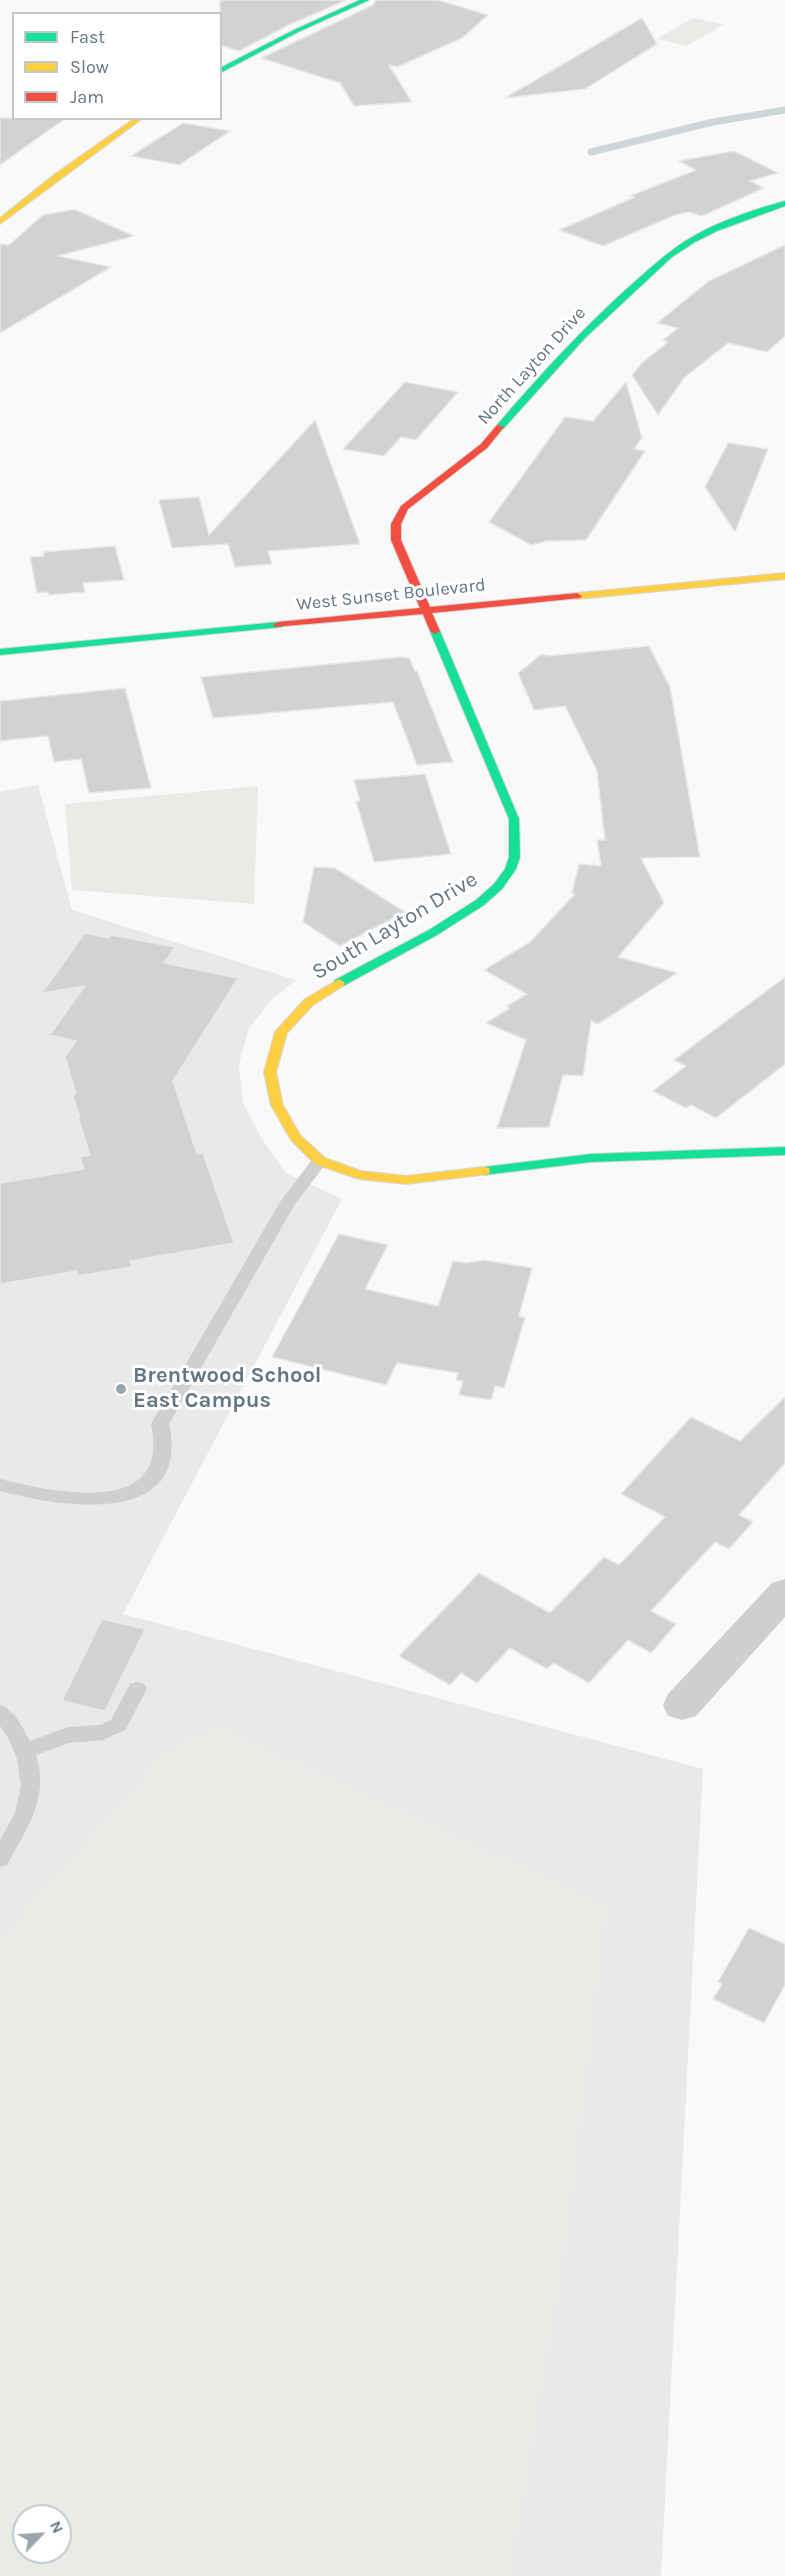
<!DOCTYPE html>
<html>
<head>
<meta charset="utf-8">
<style>
  body { margin:0 }
  #map { position:relative; width:785px; height:2576px; overflow:hidden; background:#f9f9f9; font-family:Karla,sans-serif }
  canvas { display:block }
  .legend { position:absolute; left:12px; top:12px; width:210px; height:108px; box-sizing:border-box; background:#fff; border:2px solid #c1c8cd; margin:0; padding:8px 10px; list-style:none; font-size:18px; color:#657683 }
  .legend li { display:flex; align-items:center; gap:12px; height:30px }
  .legend b { width:30px; border:2px solid #c1c8cd }
  .north { position:absolute; left:12px; top:2504px; width:60px; height:60px; box-sizing:border-box; background:#fff; border:2px solid #c1c8cd; border-radius:50%; rotate:65deg; font-size:16px; font-weight:700; line-height:24px; text-align:center; color:#657683 }
  .north::after { content:''; display:block; margin:auto; width:21px; height:27px; background:#99a4ac; clip-path:polygon(50% 0,100% 100%,50% 72%,0 100%) }
</style>
</head>
<body>
<div id="map">
<canvas width="785" height="2576"></canvas>
<ul class="legend">
<li><b style="height:8px;background:#16e098"></b>Fast</li>
<li><b style="height:8px;background:#ffcf43"></b>Slow</li>
<li><b style="height:8px;background:#f24e42"></b>Jam</li>
</ul>
<div class="north">N</div>
</div>
<script>
const c = document.querySelector('canvas').getContext('2d');
c.lineJoin = 'round';
function fill(path, color) { c.fillStyle = color; c.fill(path, 'evenodd'); }
function trace(path, color, width, dash) { c.strokeStyle = color; c.lineWidth = width; c.lineCap = dash ? 'butt' : 'round'; c.setLineDash(dash || []); c.stroke(path); }
function drawText(font, color, halo, rows, align = 'center') {
  c.font = font + ' Karla,sans-serif'; c.lineWidth = 6; c.setLineDash([]); c.textBaseline = 'middle'; c.strokeStyle = halo; c.fillStyle = color; for (const [text, x, y, turn = 0] of rows) {
    c.save(); c.translate(x, y); c.rotate((+turn || 0) * Math.PI / 180); c.textAlign = isNaN(turn) ? turn : align; if (halo) c.strokeText(text, 0, 0); c.fillText(text, 0, 0); c.restore();
  }
}
const built = new Path2D(`
  M38,785L72,910L296,980L272,999L249,1028L239,1064L243,1103L262,1139L286,1173L342,1199L123,1614L703,1769L661,2576H0V792ZM24,2516H60V2552H24Z`);
const green = new Path2D(`
  M693,18L724,24L687,46L656,39Z
  M258,786L254,904L72,890L65,804Z
  M223,1728L607,1905L568,2232L510,2576H0V1938L163,1754L188,1736ZM24,2516H60V2552H24Z`);
const stream = new Path2D(`
  M591,152L713,122L785,110`);
const building = new Path2D(`
  M220,0H346L289,25L239,51L220,45Z
  M376,0H438L488,15L462,38L397,67L389,65L412,102L354,106L340,83L261,58L373,5Z
  M642,18L657,44L585,89L505,98Z
  M0,118H66L0,165Z
  M183,123L230,131L179,165L131,156Z
  M734,151L778,173L750,181L764,188L702,216L689,212L675,215L603,246L559,230L635,197L630,196L696,170L679,161Z
  M71,210H76L134,236L58,256L111,267L0,333V244L9,245L43,215Z
  M785,245V336L767,352L728,343L684,378L658,415L632,375L643,362L668,342L663,340L678,328L657,323L709,281Z
  M405,382L458,392L416,440L401,437L384,456L343,449Z
  M626,382L642,438L634,449L645,451L586,540L547,541L531,545L489,522L565,417L593,421Z
  M315,420L360,544L268,551L272,564L235,567L228,544L172,548L159,500L199,497L209,535Z
  M728,443L768,449L735,532L705,487Z
  M115,546L124,580L83,583L85,592L49,595L48,592L37,593L30,557L44,556L43,552Z
  M649,646L670,687L700,857L641,858L664,903L618,957L677,973L598,1024L591,1021L583,1076L563,1075L549,1127L497,1128L526,1040L486,1023L510,1008L507,1006L527,994L484,970L530,942L575,894L572,893L579,864L601,866L597,840H605L597,771L565,706L534,710L518,673L542,654L548,656Z
  M401,657L409,658L415,671H417L453,762L417,765L393,702L213,718L201,677Z
  M125,688L151,788L89,793L81,759L54,762L48,736L0,741V701Z
  M425,774L451,854L374,862L356,801H360L354,780Z
  M314,867L335,868L405,912L340,946L303,922Z
  M85,933L109,938L111,935L175,947L164,963L238,978L173,1081L197,1154L203,1153L234,1243L130,1261L132,1267L78,1276L77,1271L0,1284V1183L84,1169L80,1157L90,1155L78,1118H80L73,1096L76,1094L65,1057L76,1041L50,1035L85,986L42,993Z
  M785,977V1064L716,1118L691,1105L686,1108L653,1091L686,1066L674,1060Z
  M339,1234L388,1245L365,1289L438,1306L453,1261L467,1263L484,1260L532,1268L519,1316L525,1318L504,1388L495,1386L491,1400L459,1395L463,1381L456,1380L458,1373L397,1363L386,1385L272,1357Z
  M785,1397V1463L739,1515L753,1522L729,1549L715,1542L651,1611L676,1624L651,1653L628,1640L589,1683L553,1663L547,1669L510,1648L477,1683L461,1673L450,1685L399,1656L479,1573L550,1613L604,1557L619,1565L665,1517L621,1494L691,1417L740,1441Z
  M102,1619L145,1629L105,1711L62,1701Z
  M749,1928L785,1944V1985L764,2023L713,1999L722,1984L718,1982Z`);
const lane = new Path2D(`
  M320,1156L328,1161L295,1204L169,1424C192,1529 60,1507 0,1491V1479C54,1492 172,1519 151,1424L280,1202L314,1157Z
  M137,1682L144,1684L147,1689L125,1730L103,1740L69,1743L36,1755C50,1798 26,1829 7,1865L0,1867V1840L15,1813L21,1786L17,1759L9,1739L0,1726V1705C15,1710 23,1728 30,1741L68,1727L100,1725L111,1720L130,1684Z`);
const street = new Path2D(`
  M785,1579V1617L696,1716L682,1720L668,1716L663,1705L668,1694L772,1583Z`);
const fast = new Path2D(`
  M360,0H369L298,32L220,73V68L294,30Z
  M785,201V206L717,231L695,242L672,257L585,338L503,429H497V425C539,376 582,329 630,286C648,270 666,253 687,240C716,222 752,210 785,201Z
  M278,622L283,625L282,627L0,655V649Z
  M435,628L440,631L519,819L520,857L516,869L502,889L484,905L437,935L343,986H335L333,983L335,980L429,930L476,900L494,884L505,869L509,857V819L430,631Z
  M785,1147V1155L591,1162L484,1175L478,1171L484,1167L591,1154Z`);
const slow = new Path2D(`
  M135,118H143L0,224V218L55,174Z
  M785,573V579L577,599L572,596L577,593Z
  M339,979L345,983L343,986L313,1005L287,1033L276,1072L283,1105L300,1135L325,1158L361,1171L406,1176L484,1167L489,1168L490,1171L489,1174L406,1184L359,1179L315,1164L291,1140L271,1105L264,1072L275,1032L305,999Z`);
const jam = new Path2D(`
  M497,425L504,427L487,448L408,509L401,524V540L430,607L577,593L582,596L580,598L432,613L440,631L435,634L430,631L423,614L274,627L273,625L278,622L420,608L391,540V524L401,506L481,444Z`);
const markers = [
  [121,1389,6,"#99a4ac"]
];
const farStreetnames = [
  ["North Layton Drive",532,366,-48],
  ["West Sunset Boulevard",391,595,-6]
];
const streetNames = [
  ["South Layton Drive",395,926,-31]
];
const poiNames = [
  ["Brentwood School",133,1376],
  ["East Campus",133,1401]
];
fill(built, '#e8e9e9');
fill(green, '#e8ebe6');
trace(stream, '#ced6d9', 7);
fill(building, '#d0d2d3');
trace(building, '#e8e8e8', 1.5);
trace(fast, '#d5d6d7', 2);
trace(slow, '#d5d6d7', 2);
trace(jam, '#d5d6d7', 2);
fill(lane, '#cecfd0');
fill(street, '#cecfd0');
fill(fast, '#16e098');
fill(slow, '#ffcf43');
fill(jam, '#f24e42');
for (const [x, y, r, color] of markers) { const dot = new Path2D(); dot.arc(x, y, r, 0, 2 * Math.PI); c.fillStyle = color; c.fill(dot); trace(dot, '#fff', 2); }
drawText('18px', '#657683', '#fff', farStreetnames);
drawText('22px', '#657683', '#fff', streetNames);
drawText('bold 22px', '#657683', '#fff', poiNames, 'left');
</script>
</body>
</html>
